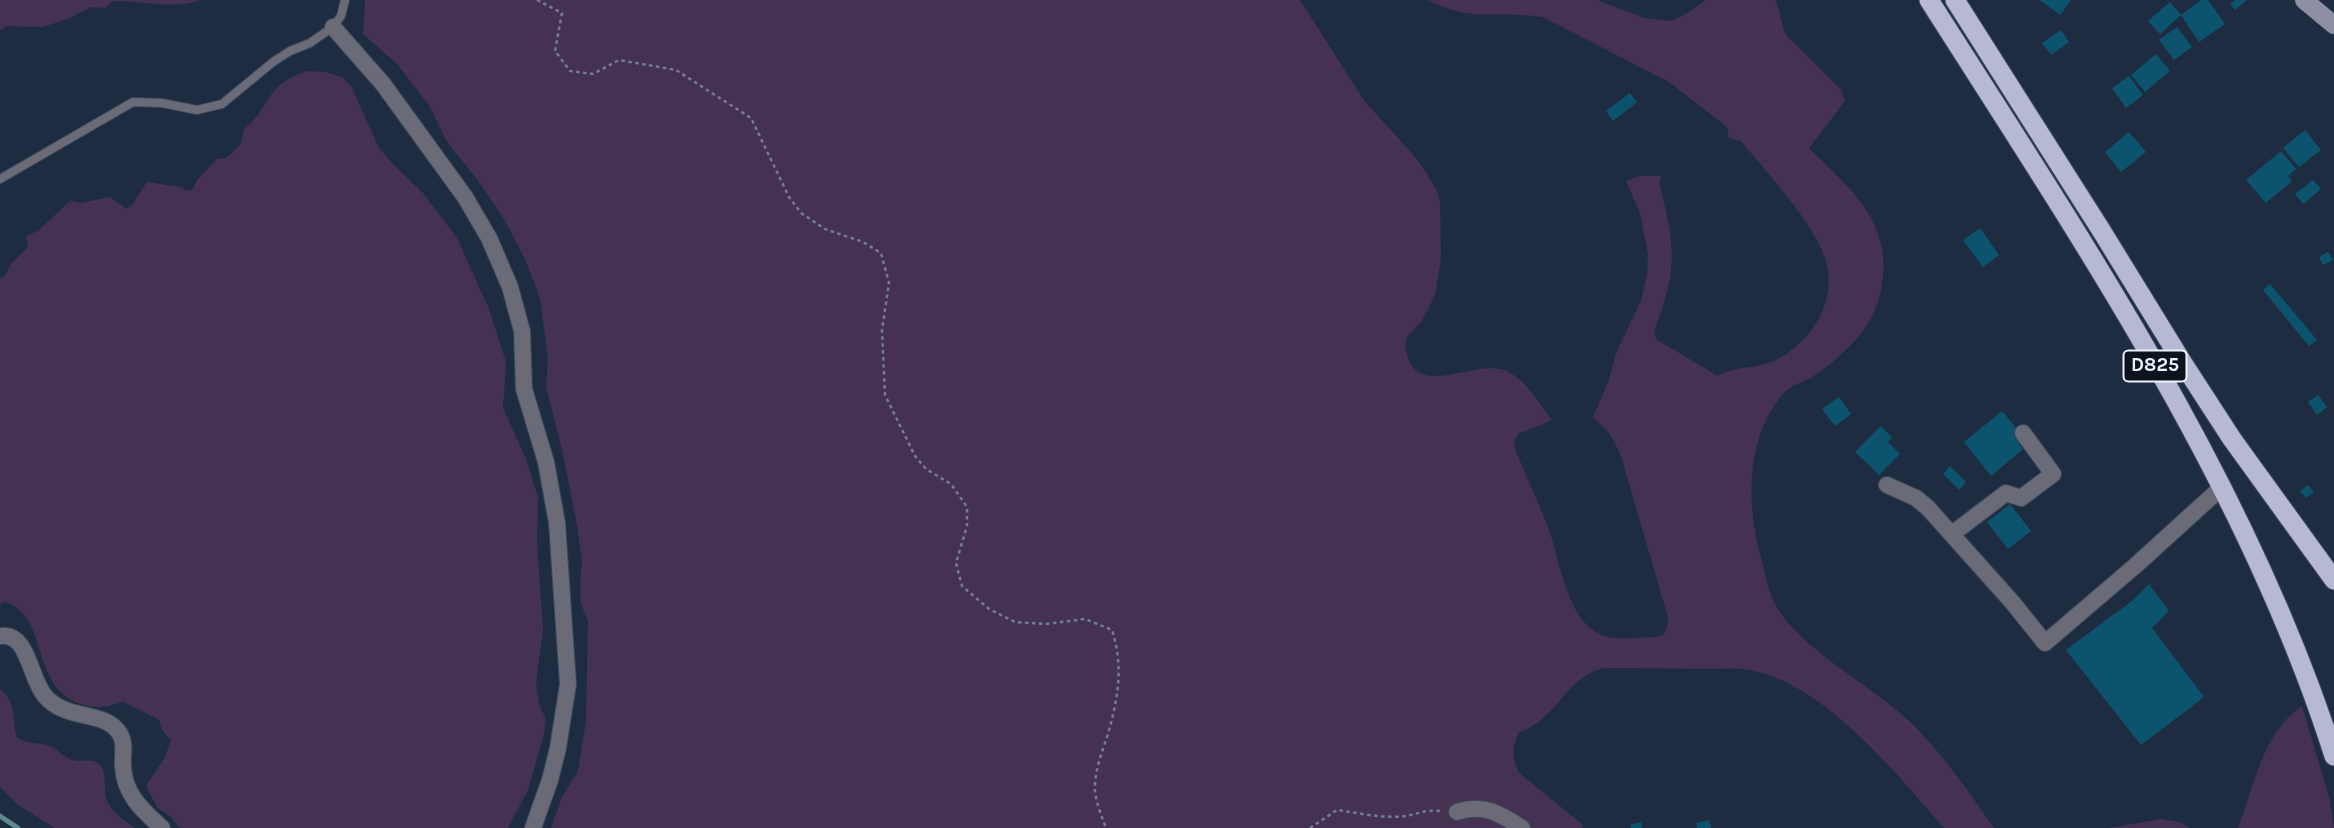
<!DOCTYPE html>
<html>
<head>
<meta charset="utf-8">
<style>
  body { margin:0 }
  canvas { display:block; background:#1d2c41 }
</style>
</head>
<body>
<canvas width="2334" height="828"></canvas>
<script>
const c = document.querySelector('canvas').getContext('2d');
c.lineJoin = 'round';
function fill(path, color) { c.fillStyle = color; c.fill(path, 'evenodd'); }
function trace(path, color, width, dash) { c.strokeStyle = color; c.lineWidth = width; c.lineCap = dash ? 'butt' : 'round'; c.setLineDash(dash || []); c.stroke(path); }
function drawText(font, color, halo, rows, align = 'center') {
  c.font = font + ' Karla,sans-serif'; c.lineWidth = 7; c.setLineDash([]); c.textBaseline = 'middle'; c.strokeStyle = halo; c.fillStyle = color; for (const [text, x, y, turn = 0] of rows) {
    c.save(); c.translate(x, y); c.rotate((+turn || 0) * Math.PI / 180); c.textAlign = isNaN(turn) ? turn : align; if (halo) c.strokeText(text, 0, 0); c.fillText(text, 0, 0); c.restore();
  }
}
const green = new Path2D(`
  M0,0H198C180,10 135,0 112,1L106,8L91,7L67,19L43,27L7,26L0,30Z
  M365,0H1300L1365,102L1409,150L1424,169L1437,191L1440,203L1441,259L1435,295L1423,319L1407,337L1405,344C1411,404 1472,359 1504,370C1525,378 1539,403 1552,420L1518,434L1514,441L1516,452C1527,477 1538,502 1548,527C1560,559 1567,628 1608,637C1622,640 1641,637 1656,637L1663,635L1668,625V617L1620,453L1610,434L1593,417L1609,380L1616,353L1641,301L1647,275L1648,254L1640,213L1626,181L1639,176H1662L1659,182C1675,247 1679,267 1654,331L1657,340L1718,376C1738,364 1760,371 1783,356C1814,337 1835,302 1827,265C1818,226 1766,172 1741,141L1729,138L1727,127L1669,82L1543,17C1498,10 1472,23 1428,0H1597L1644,18L1671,21L1686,14L1706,0H1775C1781,11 1780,23 1786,35L1841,90L1845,101L1809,148C1851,189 1895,225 1881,290C1877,310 1866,330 1851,345C1840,356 1824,370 1810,378C1800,383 1790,386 1783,394C1744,439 1747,508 1762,561C1765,574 1768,590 1774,602C1795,646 1871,685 1908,720C1941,751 1968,791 1994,828H1944C1896,773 1819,677 1743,669C1729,668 1714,669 1700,669C1668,668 1636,668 1604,668C1564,677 1559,719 1519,732C1512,748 1511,757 1519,773L1582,824L1583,828H551L562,797L578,771L586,721L588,621L581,604L580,582L582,562L577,525L562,449L546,387L548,358L540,298L525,259L504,219L477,179L447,142L429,105L397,64L363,34Z
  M307,71L325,72L342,77L351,86L379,148L392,163L423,193L457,238L489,309L506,362L503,408L526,459L538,497L537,543L543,629L536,683L539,705L546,719L544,733L528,790L508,828H180L170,816L158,808L147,789V784L164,759L171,741L162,730L159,720C147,713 135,708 123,702C114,704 105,708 96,707C25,700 54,617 5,602L0,604V278L5,276L11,264L28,247L26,237L39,230L70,201L81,203L110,197L126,209L132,205L147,182L180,187L186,191L193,189L197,180L217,159L226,158C236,150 244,143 243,130C272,108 262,86 307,71Z
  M0,689C18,704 11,717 17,738C28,744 38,742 49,746C58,749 64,758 72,760C82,763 91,757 99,764C108,772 103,790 107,801C112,813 125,821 135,828H55L18,805L0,787Z
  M2302,706L2329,797L2334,828H2238C2255,785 2262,733 2302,706Z
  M2161,819L2178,822L2190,828H2109Z`);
const stream = new Path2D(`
  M0,816L18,828`);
const building = new Path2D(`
  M2040,0H2071L2060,15Z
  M2201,0H2208L2225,24L2199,42L2181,15Z
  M2235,0H2247L2235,10L2230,4Z
  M2170,2L2181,15L2160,34L2148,21Z
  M2177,27L2192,47L2174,60L2159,40Z
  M2061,30L2069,42L2051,55L2042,43Z
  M2156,54L2170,71L2145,92L2131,75Z
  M2129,76L2143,95L2126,108L2112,88Z
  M1630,93L1637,102L1613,121L1606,111Z
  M2305,130L2321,150L2299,167L2283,148Z
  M2129,132L2146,152L2121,172L2105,152Z
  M2281,151L2296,169L2288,176L2292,181L2266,203L2246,180Z
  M2313,180L2321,189L2303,204L2295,194Z
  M1980,228L1999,255L1983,267L1963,240Z
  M2328,252L2333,260L2323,265L2319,257Z
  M2270,284L2317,340L2309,346L2263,290Z
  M2318,395L2327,407L2317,415L2308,402Z
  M1839,397L1851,414L1835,426L1822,409Z
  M2002,411L2025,439L2019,444L2023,449L1991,476L1964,442Z
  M1881,426L1892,437L1888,442L1900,454L1879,475L1855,452Z
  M1950,466L1966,482L1959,490L1943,474Z
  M2308,485L2314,492L2306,498L2300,491Z
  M2010,504L2031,531L2008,549L1987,522Z
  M2149,584L2169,611L2152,628L2204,697L2141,745L2066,650L2132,601Z
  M1709,820L1711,828H1697L1696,823Z
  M1641,822L1642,828H1631L1630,825Z`);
const path = new Path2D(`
  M537,0L562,13L555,51L570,71L593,74L619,60L676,70L751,118L789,197L801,213L825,229L863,242L881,253L889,283L882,330L885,395L915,456L926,469L951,484L967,507V526L956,563L962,586L989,609L1015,622L1046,624L1085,619L1112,630C1124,667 1118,700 1107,737C1101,755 1094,773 1095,791C1096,803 1102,817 1106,828
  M1310,828L1337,810C1359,813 1384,819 1406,816C1421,813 1423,810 1440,811`);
const service = new Path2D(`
  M0,179L133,102L162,103L197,110L222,104L273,62L290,51L310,43L333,27L341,16L345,0`);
const minor = new Path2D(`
  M333,27L383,84L465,197L489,238L510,287L522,331L524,389L546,462L557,523L568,684L558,748L550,780L533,828
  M1887,485L1916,498L1928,508L2013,603L2045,643L2135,566L2222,487
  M1952,534L2006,493L2021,498L2053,474L2023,433
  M0,636C29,632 29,678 45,696C67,722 105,709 120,734C126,744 122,755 123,766C124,794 142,810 162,828
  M1457,812C1483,803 1501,814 1522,828`);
const secondary = new Path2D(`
  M2304,0L2334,25`);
const trunk = new Path2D(`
  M1929,0C2081,239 2247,483 2334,756
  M1955,0L2101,230L2184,365L2232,439L2334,580`);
const shields = [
  [2155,366,63]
];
const shieldNames = [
  ["D825",2155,366]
];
fill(green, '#453252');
trace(stream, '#5c898e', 5);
fill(building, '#0c546d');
trace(service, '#3a485b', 10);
trace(minor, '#3a485b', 18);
trace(secondary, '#3a485b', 19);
trace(trunk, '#3a485b', 21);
trace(path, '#737e8e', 2.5, [3.5, 3.5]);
trace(service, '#6b6b78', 8);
trace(minor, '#6b6b78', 16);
trace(secondary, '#8e8fa4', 18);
trace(trunk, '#b6b8d4', 19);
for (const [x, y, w] of shields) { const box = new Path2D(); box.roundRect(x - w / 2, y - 15.5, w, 31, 5); c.fillStyle = '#0d141e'; c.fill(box); trace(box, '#eef4fc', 2); }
drawText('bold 19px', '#eef4fc', null, shieldNames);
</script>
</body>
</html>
